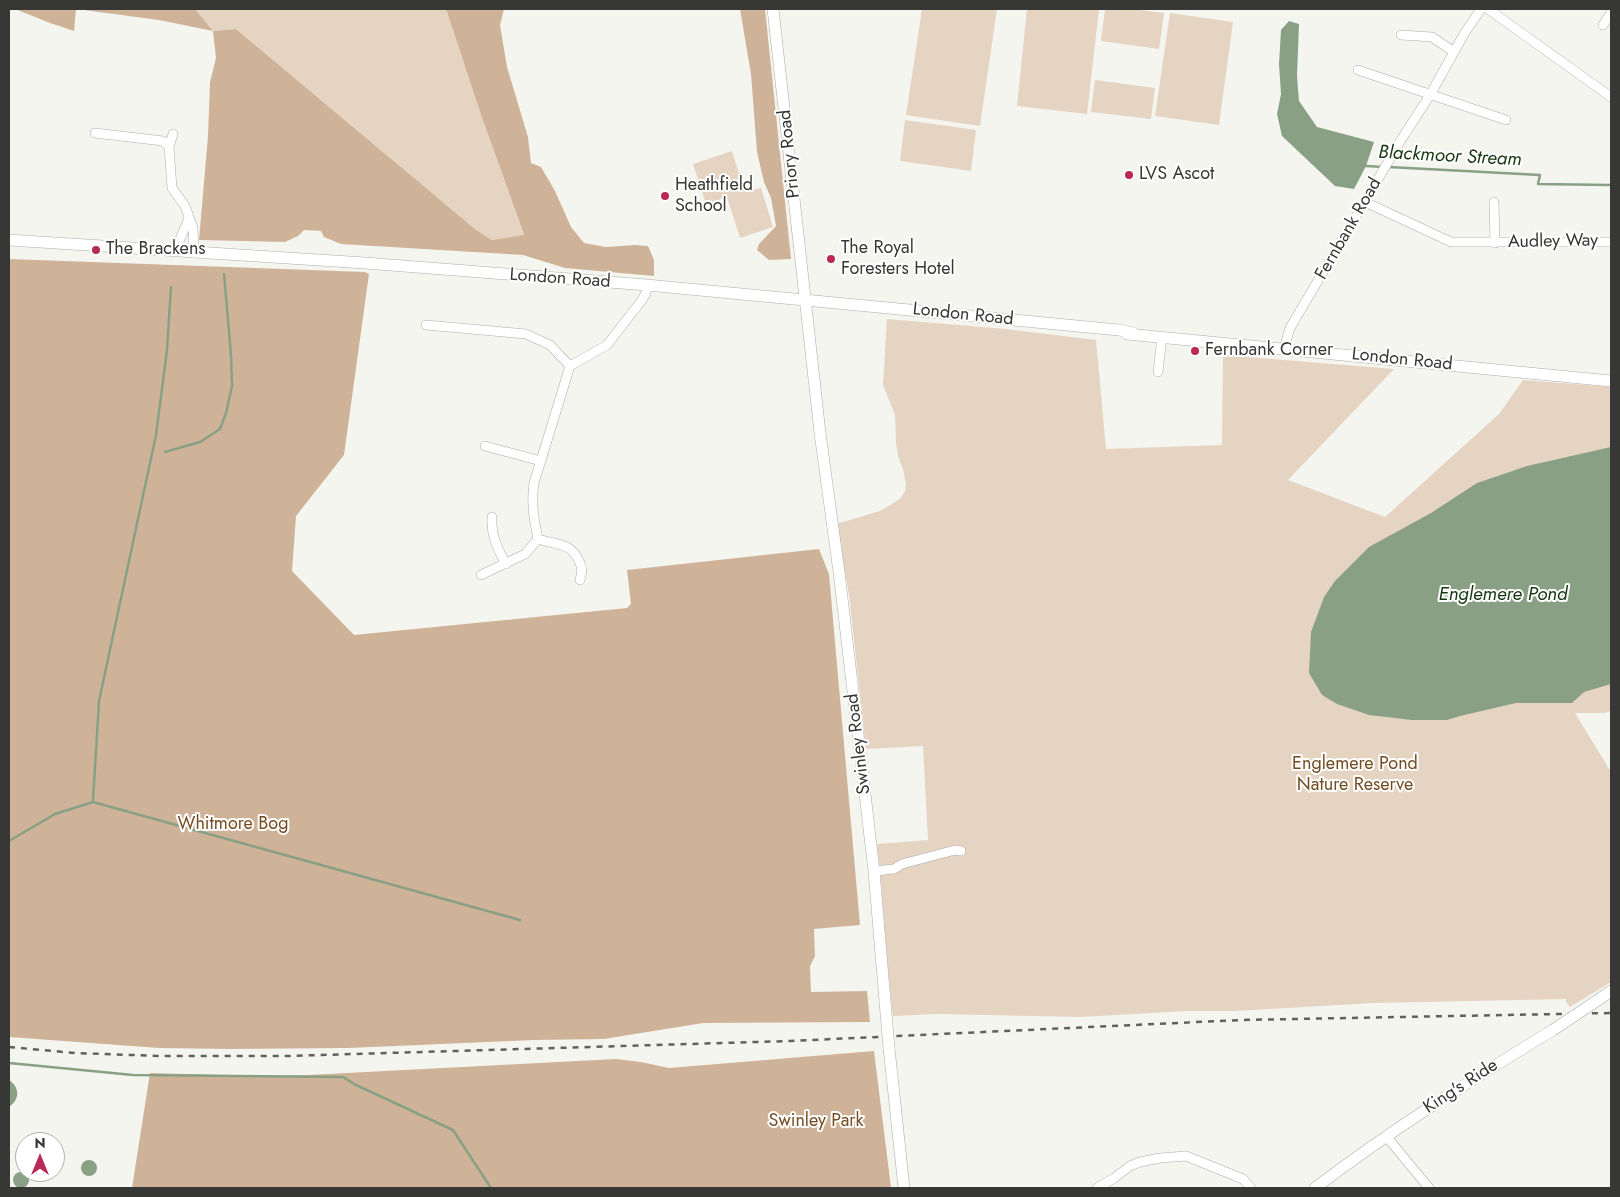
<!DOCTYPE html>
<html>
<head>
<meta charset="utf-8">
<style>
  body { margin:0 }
  #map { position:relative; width:1620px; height:1197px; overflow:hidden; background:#f5f5f0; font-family:Jost,sans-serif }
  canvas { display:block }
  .frame { position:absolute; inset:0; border:10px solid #373735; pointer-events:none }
  .north { position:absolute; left:15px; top:1132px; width:50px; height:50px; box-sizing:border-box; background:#fff; border:1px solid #afafae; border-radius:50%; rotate:0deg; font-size:14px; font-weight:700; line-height:20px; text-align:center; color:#373735 }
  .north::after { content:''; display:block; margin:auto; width:18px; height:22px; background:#b92955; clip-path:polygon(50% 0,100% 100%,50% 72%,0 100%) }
</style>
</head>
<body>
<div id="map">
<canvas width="1620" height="1197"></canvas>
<div class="frame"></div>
<div class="north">N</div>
</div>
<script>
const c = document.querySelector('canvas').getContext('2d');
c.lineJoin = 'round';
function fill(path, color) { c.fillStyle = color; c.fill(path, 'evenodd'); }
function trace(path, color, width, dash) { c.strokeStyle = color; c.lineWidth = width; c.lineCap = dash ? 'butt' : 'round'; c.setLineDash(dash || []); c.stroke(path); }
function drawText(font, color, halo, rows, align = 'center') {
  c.font = font + ' Jost,sans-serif'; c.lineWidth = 4; c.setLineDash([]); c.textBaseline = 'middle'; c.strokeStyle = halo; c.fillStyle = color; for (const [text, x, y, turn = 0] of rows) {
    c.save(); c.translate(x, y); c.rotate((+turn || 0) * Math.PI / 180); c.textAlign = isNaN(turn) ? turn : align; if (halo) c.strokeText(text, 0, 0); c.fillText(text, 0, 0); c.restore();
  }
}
const green = new Path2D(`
  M195,9H446L481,115L524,236L492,240L475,229L236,29L213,31Z
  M922,9H997L980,126L906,115Z
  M1027,9H1099L1087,114L1017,106Z
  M1105,9H1131L1164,13L1159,49L1101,41Z
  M1170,13L1233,22L1219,125L1155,116Z
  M1095,80L1155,88L1151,119L1091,112Z
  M905,120L976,130L971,171L900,161Z
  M732,151L745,192L761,188L773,227L740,238L727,197L706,204L693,164Z
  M887,319L1006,329L1096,340L1106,449L1222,445L1223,355L1394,369L1288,480L1385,517L1499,414L1523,380L1611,387V711L1605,713H1575L1611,772V982L1570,1007L1566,1002V999L1374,1003L1234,1011H1187L1082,1017L937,1014L893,1016C886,959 884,901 877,844L928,840L923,746L866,749L849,594L836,524L880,511L900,499L905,491L906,484L903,469L898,456L896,443L895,415L883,385Z`);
const forest = new Path2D(`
  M15,9H195L213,31L236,29L475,229L492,240L524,235L481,115L446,9H504L500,25L507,67L528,137L531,163L541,167L555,191L571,227L584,243L606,247L635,245L648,246L654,260V276L565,268L523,255L341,244L324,237L321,231L304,230L298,236L285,242L199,240L208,136L210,82L216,58L213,31L159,20L76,9L74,31L50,23Z
  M740,9H765L791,259L769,260L757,250L759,244L776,226L771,198L764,182L757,152L751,74Z
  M9,259L365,272L369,274L344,455L296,516L292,571L354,635L627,608L631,604L627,570L819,549L829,574L860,925L814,929L815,956L810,966L811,992L867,991L870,1022L703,1023L604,1039L534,1040L349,1048L231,1049L159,1048L9,1037Z
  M874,1051L891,1188H132L150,1073L257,1076L308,1075L616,1059L641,1062L669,1068Z`);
const water = new Path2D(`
  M1289,21L1299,24L1297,76L1299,101L1317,127L1374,142L1366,166L1354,189L1335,186L1282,136L1277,114L1281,94L1279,64L1281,30Z
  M1611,447V684L1584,692L1572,703H1516L1460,716L1447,720H1412L1369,715L1337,704L1322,695L1309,673L1311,632L1324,597L1335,581L1369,547L1431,513L1477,483L1527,466Z
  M9,1080C20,1087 20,1100 9,1107Z
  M81 1168a8 8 0 1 1 16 0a8 8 0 1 1-16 0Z
  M13 1180a8 8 0 1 1 16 0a8 8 0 1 1-16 0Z`);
const stream = new Path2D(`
  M1366,166L1383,167
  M1389,167L1540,175L1538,184L1611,185
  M165,452L200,442L220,429L226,413L232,386L231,355L224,274
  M93,801L99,701L156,435L167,350L171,287
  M9,841L55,814L93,802L520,920
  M9,1063L133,1075L343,1077L356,1085L453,1130L491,1188`);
const minor = new Path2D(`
  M1488,9L1611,97
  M1603,25L1611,13
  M1401,35L1432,37L1454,52
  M1358,70L1506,120
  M95,133L163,141L169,147L172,188L185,206L193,228L194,253
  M169,147L173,134
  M1365,202L1451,242H1611
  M1494,202L1495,243
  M175,251L189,218
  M426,325L526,334L550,345L570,366
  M1284,348L1290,328L1401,140L1430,95L1464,34L1481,9
  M1158,372L1162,337
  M485,446L541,461
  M492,517C491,535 497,548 506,564
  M538,539C534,520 531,503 534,483L570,366L607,345L642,300L646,293L647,285
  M538,539C555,545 571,542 579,561C583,568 582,573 580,580
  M481,575L525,554L538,539
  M874,871L894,869L902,864L955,850L961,851
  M1386,1136L1429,1188
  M1097,1188L1114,1178L1130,1166L1140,1162L1160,1158L1186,1156L1243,1179L1251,1188`);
const major = new Path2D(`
  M773,9L820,433L839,572L874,871L887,1025
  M9,240L365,263L647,285L1119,330L1133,333
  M1127,334L1611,381
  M1601,998L1611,991
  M889,1048L904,1188
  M1315,1188C1391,1130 1471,1080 1553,1030`);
const rail = new Path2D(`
  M9,1047L75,1053L160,1056H287L790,1041L1241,1020L1611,1013`);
const majorBridge = new Path2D(`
  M887,1025L889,1048
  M1553,1030L1601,998`);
const markers = [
  [1129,175,5,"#b92955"],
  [665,196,5,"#b92955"],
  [96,250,5,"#b92955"],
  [831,259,5,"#b92955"],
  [1195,351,5,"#b92955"]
];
const streetNames = [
  ["Priory Road",790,154,-96],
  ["Fernbank Road",1349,229,-60],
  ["Audley Way",1553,242,-1],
  ["London Road",560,279,4],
  ["London Road",963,315,6],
  ["London Road",1402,360,6],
  ["Swinley Road",859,744,-97],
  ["King's Ride",1461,1087,-33]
];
const poiNames = [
  ["LVS Ascot",1139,175],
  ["Heathfield",675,186],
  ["School",675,207],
  ["The Royal",841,249],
  ["Foresters Hotel",841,270],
  ["The Brackens",106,250],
  ["Fernbank Corner",1205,351]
];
const parkNames = [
  ["Englemere Pond",1355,765],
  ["Nature Reserve",1355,786],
  ["Whitmore Bog",233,825],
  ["Swinley Park",816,1122]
];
const waterNames = [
  ["Blackmoor Stream",1450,157,3],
  ["Englemere Pond",1503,595]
];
fill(green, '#e6d4c3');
fill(forest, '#cfb399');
fill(water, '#89a085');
trace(stream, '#89a085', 2.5);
trace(minor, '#adaca8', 10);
trace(major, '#adaca8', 12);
trace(minor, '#fff', 9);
trace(major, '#fff', 11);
trace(rail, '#60605d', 2.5, [6, 6]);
trace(majorBridge, '#adaca8', 12, []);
trace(majorBridge, '#fff', 11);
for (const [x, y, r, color] of markers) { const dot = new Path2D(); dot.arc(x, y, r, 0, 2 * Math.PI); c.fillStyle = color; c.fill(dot); trace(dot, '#fff', 2); }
drawText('18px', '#373735', '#fff', streetNames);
drawText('18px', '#373735', '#fff', poiNames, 'left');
drawText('18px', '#734c22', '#fff', parkNames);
drawText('italic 19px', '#14370e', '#fff', waterNames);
</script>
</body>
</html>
